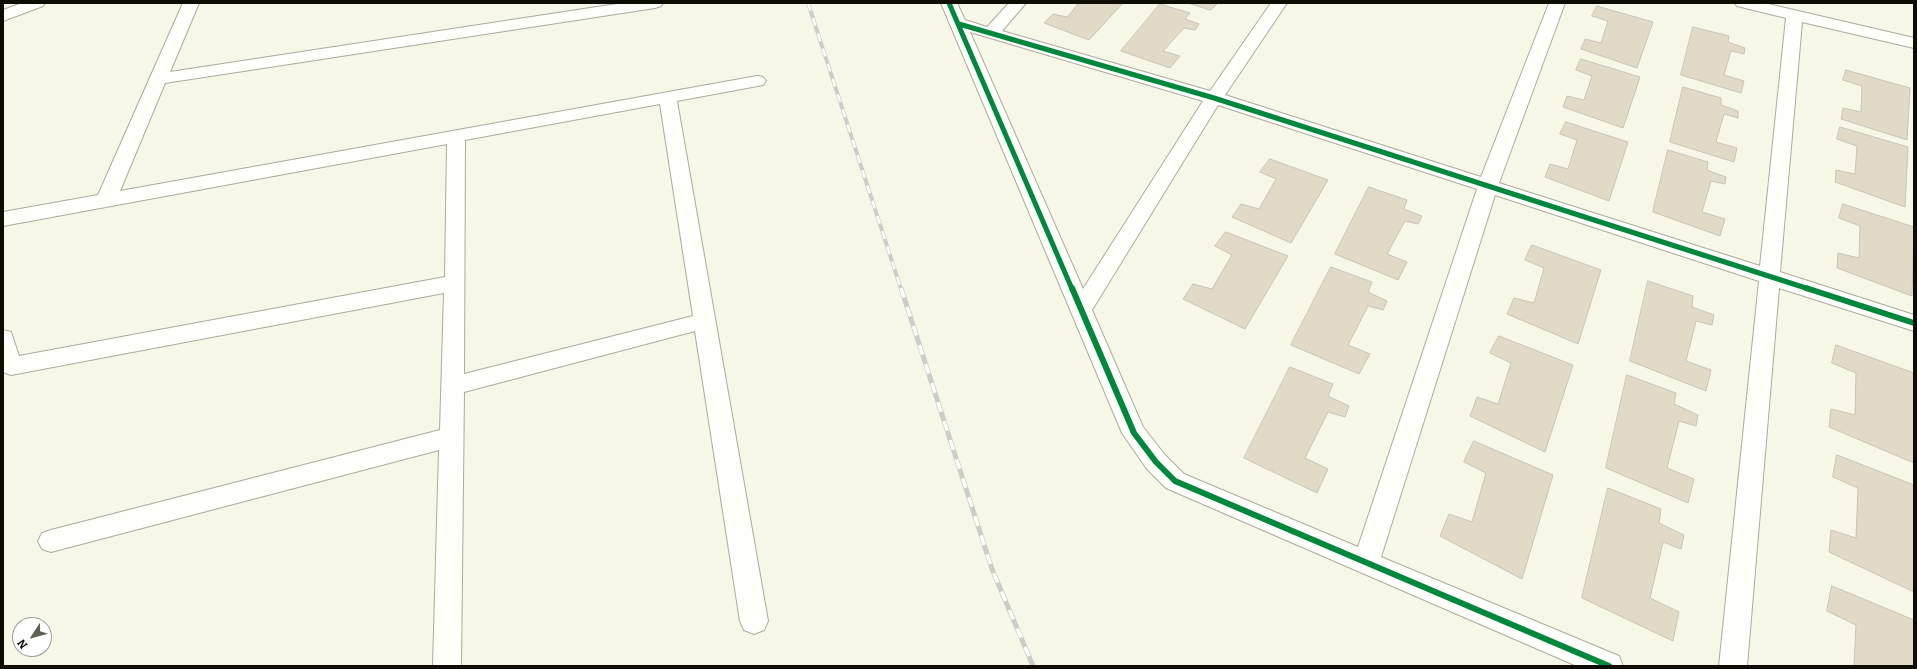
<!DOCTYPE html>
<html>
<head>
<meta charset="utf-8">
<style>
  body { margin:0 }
  #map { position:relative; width:1917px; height:669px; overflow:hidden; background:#f7f7e7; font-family:Bitter,serif }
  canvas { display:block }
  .frame { position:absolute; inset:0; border:4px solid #0d0d04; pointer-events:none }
  .north { position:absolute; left:12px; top:617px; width:40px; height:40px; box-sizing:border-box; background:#fff; border:1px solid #9e9e9b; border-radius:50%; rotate:234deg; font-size:11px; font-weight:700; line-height:16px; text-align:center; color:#0d0d04 }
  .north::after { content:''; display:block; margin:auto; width:14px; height:18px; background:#5f5f53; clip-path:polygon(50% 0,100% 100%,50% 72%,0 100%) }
</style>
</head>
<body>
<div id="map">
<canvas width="1917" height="669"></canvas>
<div class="frame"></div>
<div class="north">N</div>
</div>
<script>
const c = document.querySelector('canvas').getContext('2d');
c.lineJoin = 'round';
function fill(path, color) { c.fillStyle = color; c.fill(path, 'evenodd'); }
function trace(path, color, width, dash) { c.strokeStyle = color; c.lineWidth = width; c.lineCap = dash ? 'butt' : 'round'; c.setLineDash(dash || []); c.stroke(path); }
const building = new Path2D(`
  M1079,3H1123L1089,40L1044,23L1053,14L1067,17Z
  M1188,3H1218L1211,10Z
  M1160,4L1190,13L1185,19L1199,24L1195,30L1184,28L1163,51L1180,56L1170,68L1121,51Z
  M1597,6L1653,22L1637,68L1581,49L1585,39L1601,43L1608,21L1592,16Z
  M1693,27L1729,36L1728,42L1745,48L1744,54L1731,51L1724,75L1744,81L1741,93L1681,75Z
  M1581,59L1640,77L1623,128L1563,107L1567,96L1584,100L1592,76L1576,70Z
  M1846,70L1910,88L1907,140L1841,119L1843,108L1861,112L1862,86L1843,80Z
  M1683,87L1721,98V105L1738,111V118L1724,114L1716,142L1737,148L1734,162L1670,142Z
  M1566,122L1628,142L1609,201L1545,177L1550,164L1568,169L1577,140L1560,134Z
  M1840,127L1908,147L1905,207L1835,182L1836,170L1855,174L1857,146L1837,139Z
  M1668,150L1708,162L1707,170L1726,177L1725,184L1711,181L1702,212L1725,219L1720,236L1653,212Z
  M1270,159L1328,180L1291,243L1232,217L1241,204L1259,209L1276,179L1260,172Z
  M1369,187L1407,200L1404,209L1422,216L1418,224L1405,221L1387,254L1407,262L1398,280L1335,254Z
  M1843,204L1914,227L1912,296L1837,268L1838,253L1859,258L1860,226L1839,218Z
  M1226,232L1288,256L1245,329L1183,299L1193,284L1212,289L1232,255L1215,246Z
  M1532,245L1601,270L1578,344L1507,314L1514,298L1534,303L1544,268L1525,260Z
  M1331,267L1372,282L1368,292L1387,301L1383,310L1368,306L1348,345L1370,354L1359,374L1291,345Z
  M1648,281L1693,296L1692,307L1714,315L1712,325L1696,321L1686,361L1711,370L1706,391L1630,361Z
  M1499,336L1573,365L1545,452L1470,416L1477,397L1498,404L1511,363L1490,353Z
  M1836,345L1914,373V463L1829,427L1831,409L1855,415L1856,373L1832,363Z
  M1290,367L1333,384L1328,396L1349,406L1345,417L1328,412L1305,458L1328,469L1317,493L1244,458Z
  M1627,375L1676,393L1674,404L1698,415L1696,426L1679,421L1667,468L1694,479L1688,503L1606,468Z
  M1474,441L1553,475L1522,579L1440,536L1449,514L1472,522L1486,473L1464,462Z
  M1837,455L1914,485V592L1829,552L1831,530L1856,538L1858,488L1833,477Z
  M1608,488L1661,509L1659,523L1684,535L1681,549L1663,542L1650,598L1679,612L1673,641L1582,598Z
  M1832,586L1914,620V666H1854L1856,625L1827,611Z`);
const minor = new Path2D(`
  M22,3H45L43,6L3,21V10Z
  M183,3H199L170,72L623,3H663L661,6L655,8L165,83L120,191L757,76L763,77L766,81L763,85L677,101L768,621L764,630L754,634L744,630L740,621L695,331L464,392L461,666H433L439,450L51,552L42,549L38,541L42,533L51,530L440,430L444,293L11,375L3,372V330L11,332L19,356L445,277L447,144L3,226V212L98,195ZM660,104L693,316L464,374L465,140Z
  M941,3H957L965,20L987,27L1009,3H1026L1002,31L1210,91L1271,3H1287L1225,95L1481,177L1549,3H1565L1499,183L1760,266L1786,18L1737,6L1735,3H1764L1914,38V48L1802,22L1780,272L1914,315V331L1779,288L1747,666H1719L1759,281L1495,195L1381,557L1619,656L1623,666H1577L1166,488L1147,469L1122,433ZM970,32L1203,101L1083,289ZM1218,105L1477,189L1358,547L1184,474L1165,455L1143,427L1092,310Z`);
const railFar1 = new Path2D(`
  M808,3L901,289`);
const rail = new Path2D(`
  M901,288L992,569L1033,666`);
const cyclewayFar1 = new Path2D(`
  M949,3L1072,289
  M959,24L1214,98L1809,289`);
const cycleway = new Path2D(`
  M1072,288L1134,433L1156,462L1175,481L1609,666
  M1806,288L1914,323`);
fill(building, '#e1dac7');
trace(building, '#c6c3b8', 1);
trace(minor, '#abab9e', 2);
fill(minor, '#fefefb');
trace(railFar1, '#cdcdc8', 4);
trace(rail, '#cdcdc8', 5);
trace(railFar1, '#fff', 2.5, [8]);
trace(rail, '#fff', 3.5, [10]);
trace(cyclewayFar1, '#00873e', 5);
trace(cycleway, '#00873e', 6);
</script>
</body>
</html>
